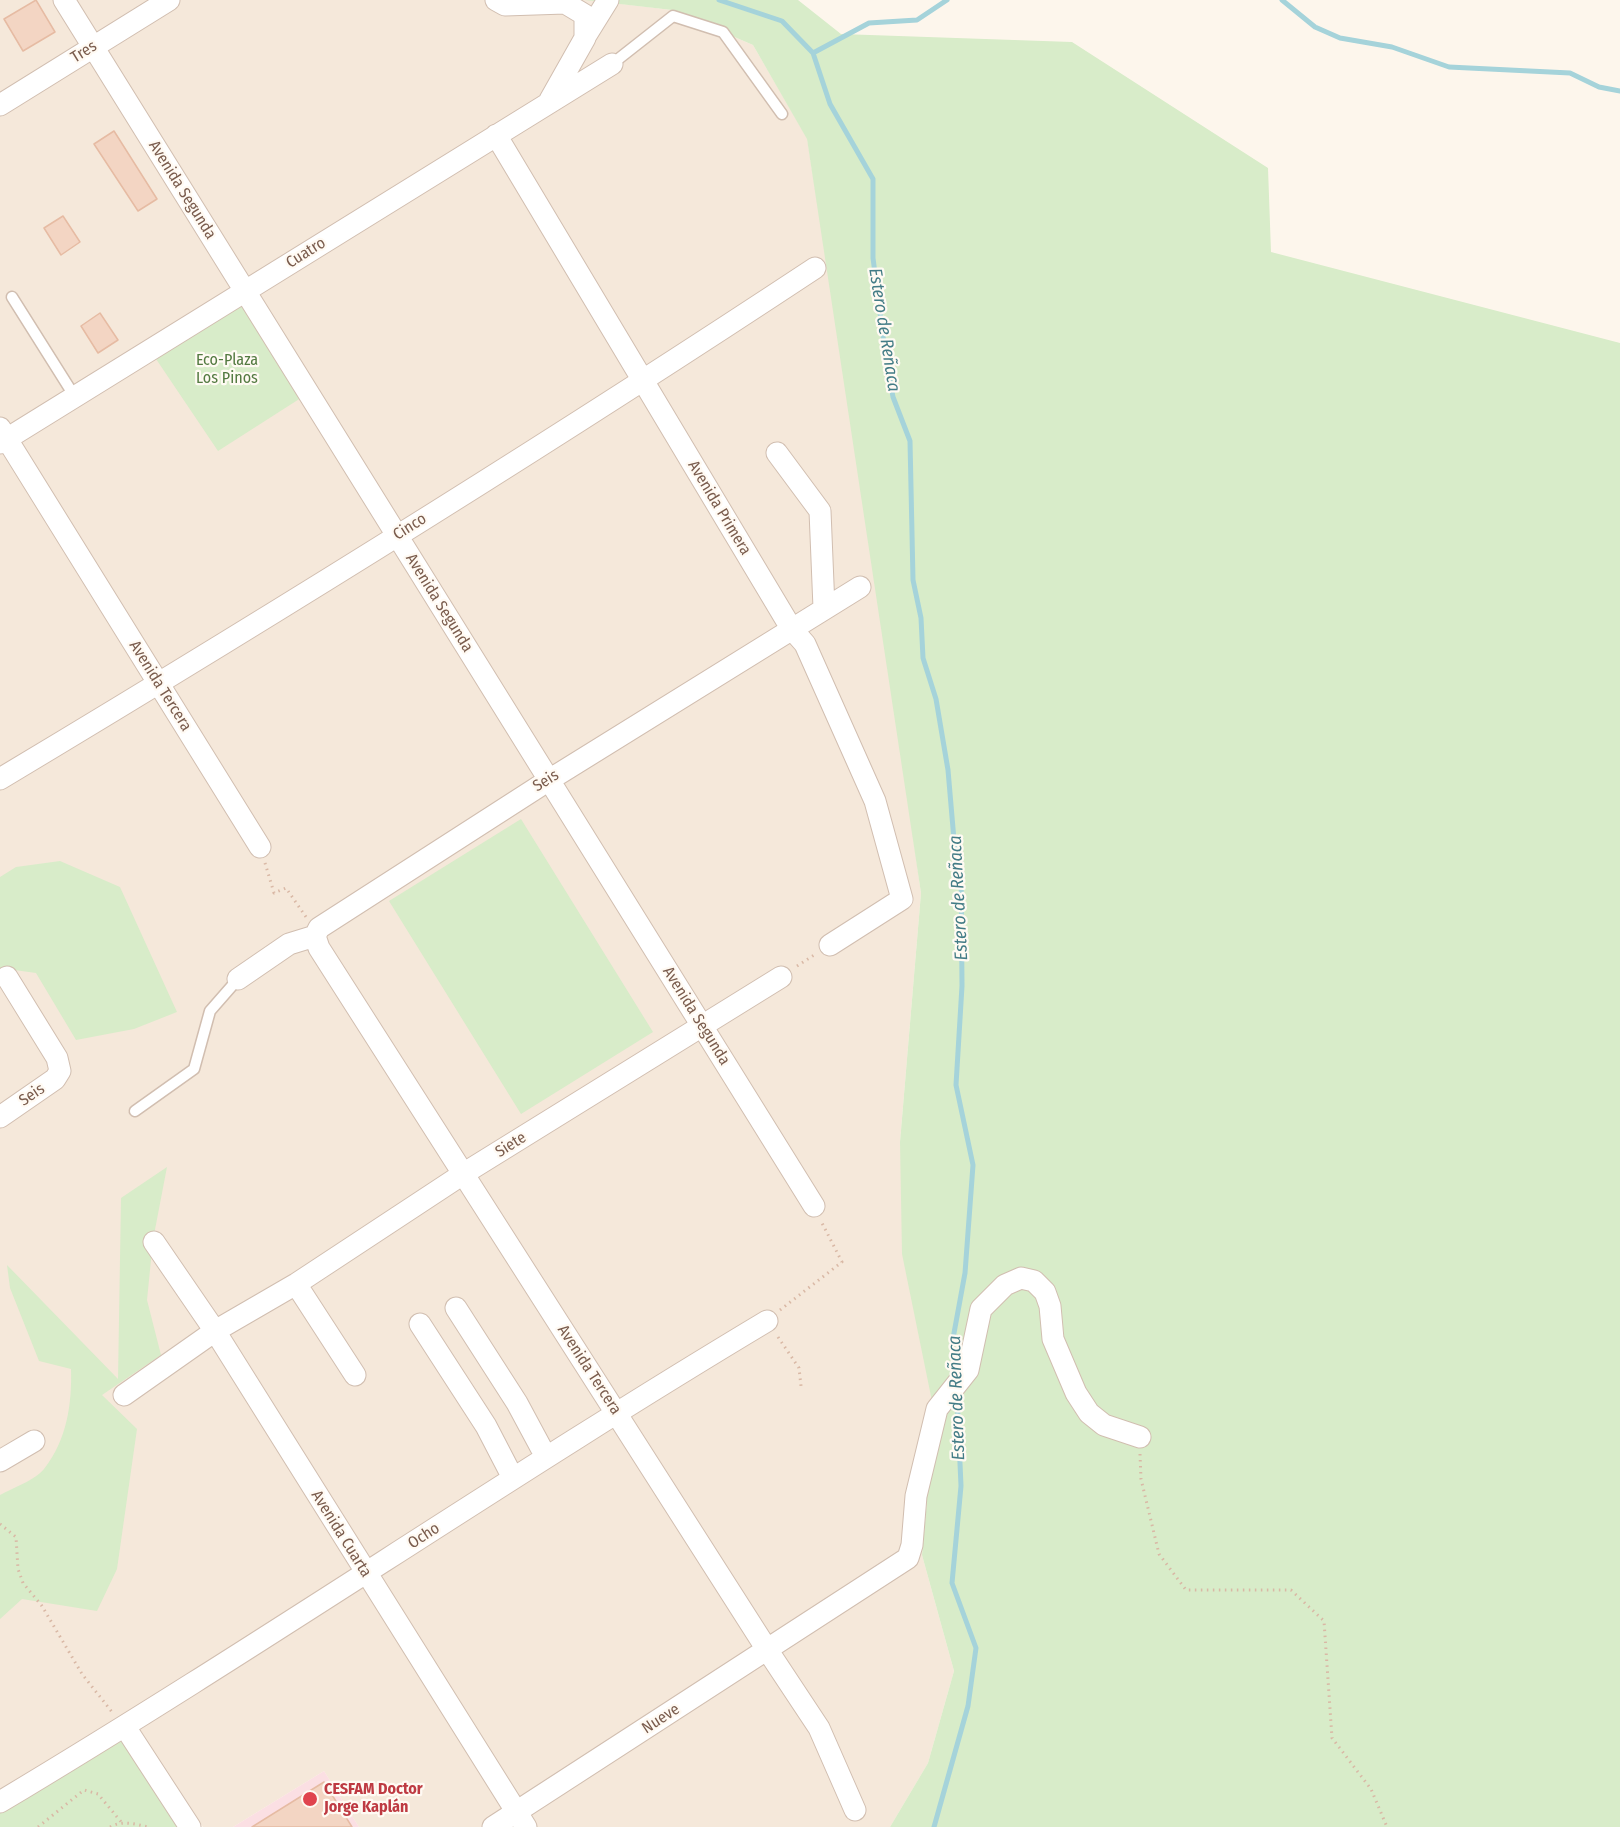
<!DOCTYPE html>
<html>
<head>
<meta charset="utf-8">
<style>
  body { margin:0 }
  canvas { display:block; background:#fdf6ec }
</style>
</head>
<body>
<canvas width="1620" height="1827"></canvas>
<script>
const c = document.querySelector('canvas').getContext('2d');
c.lineJoin = 'round';
function fill(path, color) { c.fillStyle = color; c.fill(path, 'evenodd'); }
function trace(path, color, width, dash) { c.strokeStyle = color; c.lineWidth = width; c.lineCap = dash ? 'butt' : 'round'; c.setLineDash(dash || []); c.stroke(path); }
function drawText(font, color, halo, rows, align = 'center') {
  c.font = font + ' "Fira Sans Condensed",sans-serif'; c.lineWidth = 4.5; c.setLineDash([]); c.textBaseline = 'middle'; c.strokeStyle = halo; c.fillStyle = color; for (const [text, x, y, turn = 0] of rows) {
    c.save(); c.translate(x, y); c.rotate((+turn || 0) * Math.PI / 180); c.textAlign = isNaN(turn) ? turn : align; if (halo) c.strokeText(text, 0, 0); c.fillText(text, 0, 0); c.restore();
  }
}
const residential = new Path2D(`
  M0,0H588L672,10L753,45L807,138L877,582L921,893L900,1142L934,1411L922,1555L954,1671L928,1763L890,1827H359L324,1771L233,1827H203L129,1714L0,1790Z`);
const medical = new Path2D(`
  M324,1771L359,1827H233Z`);
const green = new Path2D(`
  M585,0H798L841,34L1072,42L1268,168L1271,252L1620,343V1827H890L928,1763L954,1671L922,1555L927,1501L925,1469L934,1411L902,1254L900,1142L921,893L807,139L753,45L672,10Z
  M243,296L304,396L218,451L152,353Z
  M521,819L653,1032L521,1114L389,901Z
  M60,861L120,887L177,1012L134,1029L76,1040L36,973L0,968V877L16,867Z
  M167,1167L153,1240L147,1300L161,1355L102,1395L137,1429L117,1569L97,1611L22,1599L0,1619V1495C13,1488 35,1480 44,1469C67,1440 72,1404 71,1369L39,1361L10,1288L7,1265L118,1379L121,1198Z
  M119,1741L124,1743L179,1827H0V1809Z`);
const stream = new Path2D(`
  M719,0L782,21L813,53L830,104L873,179V258L886,359L893,397L910,441L913,580L921,618L923,658L936,699L948,770L954,840L961,863L962,986L956,1085L973,1165L965,1273L952,1344L955,1377
  M1282,0L1315,27L1340,38L1392,47L1449,67L1570,73L1599,87L1620,91
  M813,53L869,23L917,20L947,0
  M934,1827L968,1706L976,1648L952,1583L961,1486L957,1395`);
const building = new Path2D(`
  M36,0L55,32L23,51L4,19Z
  M114,131L157,199L138,211L94,144Z
  M63,216L80,242L61,255L44,228Z
  M100,313L118,340L98,353L81,326Z
  M324,1782L352,1827H252Z`);
const path = new Path2D(`
  M265,863L274,893L286,888L306,917
  M797,966L814,955
  M780,1310L842,1262L822,1223
  M778,1337L799,1368L801,1386
  M1140,1454L1141,1479L1159,1554L1186,1590H1291L1324,1621L1332,1738L1371,1789L1387,1827
  M0,1524L16,1537L18,1569L23,1583L42,1606L82,1674L112,1712
  M38,1827L84,1790L98,1794L122,1823
  M110,1827C122,1820 135,1824 148,1827`);
const lane = new Path2D(`
  M612,64L673,16L723,32L782,114
  M12,297L75,397
  M135,1111L194,1069L210,1011L238,979`);
const street = new Path2D(`
  M64,0L814,1206
  M496,0L505,5L565,3L585,15V38L550,100
  M585,37L608,0
  M0,105L169,0
  M496,135L791,628L805,644L875,801L902,899L830,945
  M0,428L260,847
  M0,443L612,64
  M777,453L820,511L824,608
  M0,779C275,614 547,445 815,268
  M315,936L319,948L768,1651L819,1728L855,1810
  M238,979L289,944L315,936L319,928L549,780L860,587
  M0,1117L55,1079L60,1071L57,1058L7,977
  M154,1242L215,1331L526,1827
  M296,1284L355,1375
  M456,1308L517,1403L546,1457
  M420,1324L486,1426L513,1478
  M124,1395L215,1331L296,1284L463,1174L781,977
  M0,1461L34,1441
  M125,1727L190,1827
  M0,1802C259,1647 508,1476 767,1321
  M493,1827L908,1558L912,1545L916,1496L937,1409L968,1370L981,1309L1005,1285L1021,1278L1034,1281L1045,1292L1050,1306L1053,1339L1076,1393L1089,1413L1104,1425L1140,1437`);
const markers = [
  [310,1799,8,"#e0444e"]
];
const streetNames = [
  ["Tres",84,52,-32],
  ["Avenida Segunda",182,190,58],
  ["Cuatro",306,253,-32],
  ["Avenida Primera",719,508,59],
  ["Cinco",410,527,-32],
  ["Avenida Segunda",439,603,58],
  ["Avenida Tercera",160,686,58],
  ["Seis",546,781,-32],
  ["Avenida Segunda",696,1016,58],
  ["Seis",32,1095,-34],
  ["Siete",511,1145,-32],
  ["Avenida Tercera",589,1370,57],
  ["Avenida Cuarta",341,1534,58],
  ["Ocho",424,1536,-33],
  ["Nueve",661,1719,-33]
];
const parkNames = [
  ["Eco-Plaza",227,361],
  ["Los Pinos",227,379]
];
const healthNames = [
  ["CESFAM Doctor",324,1790],
  ["Jorge Kaplán",324,1808]
];
const waterNames = [
  ["Estero de Reñaca",884,330,81],
  ["Estero de Reñaca",959,898,-93],
  ["Estero de Reñaca",957,1398,-92]
];
fill(residential, '#f5e8da');
fill(medical, '#fbdfe3');
fill(green, '#d8ecc9');
trace(stream, '#a5d3da', 5);
fill(building, '#f3d5c3');
trace(building, '#e6bba3', 1.5);
trace(lane, '#d1beb0', 13);
trace(street, '#d1beb0', 23);
trace(path, '#d9b8a5', 3, [1.5, 4.5]);
trace(lane, '#fff', 10);
trace(street, '#fff', 21);
for (const [x, y, r, color] of markers) { const dot = new Path2D(); dot.arc(x, y, r, 0, 2 * Math.PI); c.fillStyle = color; c.fill(dot); trace(dot, '#fffaf3', 2); }
drawText('16px', '#7a5c4d', '#fffaf3', streetNames);
drawText('16px', '#537a41', '#fffaf3', parkNames);
drawText('bold 16px', '#be3a42', '#fffaf3', healthNames, 'left');
drawText('italic 18px', '#437c86', '#fffaf3', waterNames);
</script>
</body>
</html>
